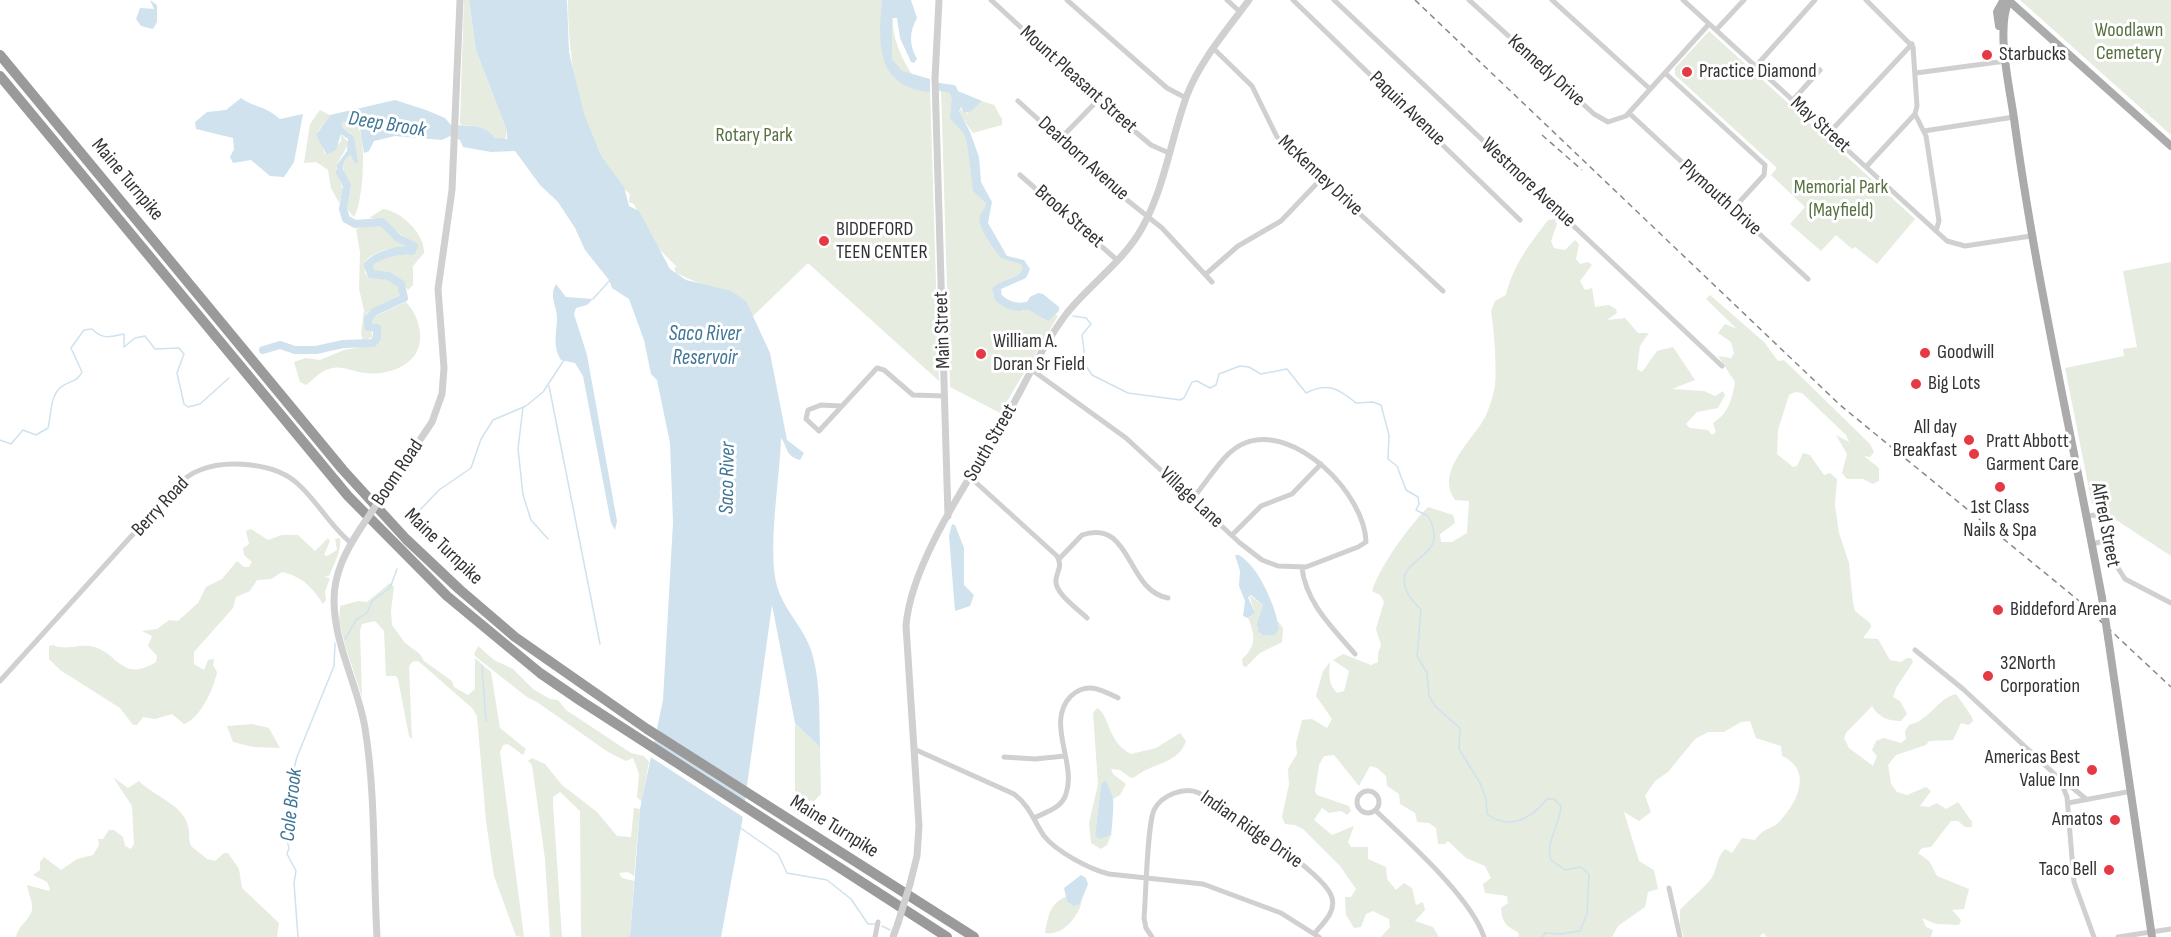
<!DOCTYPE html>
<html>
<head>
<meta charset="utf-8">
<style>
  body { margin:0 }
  canvas { display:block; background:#fff }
</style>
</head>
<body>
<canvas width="2171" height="937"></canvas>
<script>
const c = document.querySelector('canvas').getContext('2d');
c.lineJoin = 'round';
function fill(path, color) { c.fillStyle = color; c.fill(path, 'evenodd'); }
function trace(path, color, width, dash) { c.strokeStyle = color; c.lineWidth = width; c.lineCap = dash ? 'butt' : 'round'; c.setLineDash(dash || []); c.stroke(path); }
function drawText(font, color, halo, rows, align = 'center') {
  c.font = font + ' "Sofia Sans Condensed",sans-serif'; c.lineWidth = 6; c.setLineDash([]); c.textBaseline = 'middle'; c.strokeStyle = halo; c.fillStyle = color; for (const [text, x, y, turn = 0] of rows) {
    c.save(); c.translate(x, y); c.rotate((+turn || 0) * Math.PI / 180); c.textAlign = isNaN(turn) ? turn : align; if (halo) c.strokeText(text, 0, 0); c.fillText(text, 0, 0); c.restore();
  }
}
const green = new Path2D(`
  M464,0H469L476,50L507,131L505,140L495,138C488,128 473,124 462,126L460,123Z
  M568,0H893C893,12 892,27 895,38C900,55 912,83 930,87L939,381L808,263L750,319L705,286L676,273L674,268L677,267L654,244L634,204L629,202L630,194C581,154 568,61 568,0Z
  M2020,0H2171V135Z
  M1709,31L1915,219L1877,264L1855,247L1852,249L1836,235L1821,251L1790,224L1805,207L1771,175L1777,168L1675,75V68Z
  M941,88L945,91L953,90L954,118L968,139L974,179L988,200L983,218L1003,256L1023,263L1026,272L1002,286L997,295L1023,311L1035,304L1058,316L1000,413L950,387Z
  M982,101L994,105L1002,119V125L973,133L960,115L959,108L967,114Z
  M320,110L330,115L318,131L325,154L328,155L341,141V134L349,143L336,166L343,191L339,203L331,188L328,170L316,162L304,163L310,124Z
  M342,121L358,127C367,142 363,203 354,217L347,209L351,188C346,174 338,168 349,155L358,163L351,134L342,127Z
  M383,209C401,211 425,234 424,253L413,266V285L408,290C396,271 375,276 370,267C376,258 401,252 411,255L417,250L414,242C397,235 388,219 369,218Z
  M1555,219L1557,224L1551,241L1554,248L1565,250L1575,240L1579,244L1576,259L1580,264L1588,262L1592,265L1580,281L1585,290L1592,288L1595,307L1609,305L1616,309L1617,313L1607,320L1625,318L1638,333H1649L1640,346L1637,369L1642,372L1657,351L1673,347L1695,380L1672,389L1704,391L1715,396L1723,391L1725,395L1718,408L1697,412L1686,424L1690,428L1708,430L1712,435L1716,432L1713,423C1729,413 1732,399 1735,382L1718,356L1731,358L1734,353L1731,342L1718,333L1725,324L1737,329L1706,299L1710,295L1764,342L1778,361L1784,360L1870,444L1874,452L1870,457L1864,456L1879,468V481L1873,484L1863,479H1847L1842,473L1847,454L1836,435L1849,442L1846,435L1802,393L1795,392L1789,395L1778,430L1777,454L1793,467L1797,466L1803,453L1810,455L1824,475L1830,473L1837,479L1835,505L1839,533L1849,563L1853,603L1855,611L1870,623L1871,627L1863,638L1878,639L1890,660L1901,662L1907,658H1911L1913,662L1896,688L1893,697L1900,701L1907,714L1901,721C1888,721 1878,717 1872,706L1846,733L1844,738L1849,748L1873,766L1877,756L1872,750L1876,741L1884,738L1901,743L1906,739L1905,731L1909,725C1930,720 1938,698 1956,694L1972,717L1973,721L1969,725L1961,723L1953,740L1929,741L1926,745L1896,755L1888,765L1891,784L1897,792L1907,795L1926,787L1931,791L1920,806L1929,807L1937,803L1946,809L1958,802L1972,822V827H1965L1958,821H1951L1931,847L1922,848L1918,853L1929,861L1937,876L1969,889L1964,909L1952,910L1961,920L1959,925L1936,924L1922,918L1926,927L1933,930L1931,937H1767L1763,933L1759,937H1684L1680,926V910C1690,899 1701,891 1711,879C1717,871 1716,858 1725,849L1732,853L1742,838L1755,840C1765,826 1772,830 1780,821C1798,802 1813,770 1782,756L1781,746L1756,738L1750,721L1741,722L1724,732H1708L1695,739L1668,772L1655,781L1645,796L1651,812L1639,821L1624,812L1639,861L1654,870L1658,889L1648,892L1645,907L1618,926L1612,937H1519L1518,932C1505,926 1502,921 1501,908L1508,903L1507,896L1485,893L1483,884L1491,878L1485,866L1466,858L1448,841L1445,844H1438L1436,828L1429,823L1417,822L1415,813L1400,804L1399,794L1387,786L1386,776L1377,768L1370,766L1359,786L1334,755L1324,756L1319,765L1315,791L1317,795L1349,806L1351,811L1347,815L1341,811L1329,813L1322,808L1314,820L1332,835L1354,826L1348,842L1351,847H1368V859L1386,867L1387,879L1396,890L1404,883L1412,888L1416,905L1423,902L1425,910L1415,921L1433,927L1439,937H1381L1390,927L1389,919L1373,911L1366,914L1361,927L1354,928L1346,915L1345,897H1351L1356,889L1340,866L1303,829L1295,825L1285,824L1282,817L1289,784L1288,769L1297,754L1296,743L1302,720L1312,719L1327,728L1332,719L1316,696L1323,671L1330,662C1329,673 1328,685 1337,693L1344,691L1349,671L1333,660L1343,654L1371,665L1378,662V653L1381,645L1376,629L1384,602L1380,595L1372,591C1380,566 1409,526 1428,507L1453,515L1455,523L1440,534L1441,542H1452L1467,533L1469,501L1455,500C1436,474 1467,445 1481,424C1488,414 1493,397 1495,385C1497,368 1494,329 1491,311L1495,301L1506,295C1513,265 1530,244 1548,220Z
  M372,223L383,227L396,241L409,248C396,246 372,251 365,262V273L368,277C383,279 393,278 401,292C396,303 376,305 367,313L364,328L371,331L373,337L363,341L361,333L364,310L359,289L360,252L356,229Z
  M2171,262V556L2092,504L2065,368L2124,356L2123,349L2137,347L2123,271Z
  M406,302C415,311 421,326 420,339C419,365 388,376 365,373C354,372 344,366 333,368C320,370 316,378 306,385L300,382L294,362L305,358L320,360L344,350L374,345L381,328L378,324L370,323L371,318Z
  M251,529L268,540L282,535H298L315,551L328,538L330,541L324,555L327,556L337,550L335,539L340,538C342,550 334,564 329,576L323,577L330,578L325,592L326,600L323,604C312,587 303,577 282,572L271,579L257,580L250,591L236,597L233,608L194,652V664L204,670L208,660L214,659L213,665L217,672C214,688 200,719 184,724L172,714L155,719L143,717L137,725H133L120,708L60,670L49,659V646L53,645C67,651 76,644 90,646C119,651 120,684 156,662L157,656L148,646L152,636L142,631L157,629L169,620L178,621L198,603L206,587L222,579L237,561L244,567H249L252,562L244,555L243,548L249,544L246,531Z
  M390,583L394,587L391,611L392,625L405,643L420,654L424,661L452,681L454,687L468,695L475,689V658L491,672L500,728L526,749L523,755L508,744L503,745L500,752L524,937L516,936L494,876L486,821L477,716L472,708L424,666L418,661L412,662L409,667L412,739L409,736L398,679L396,676H386L384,631L375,621L362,624L360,630L362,697L345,645L339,621L340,606L358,601L367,602Z
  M1249,595L1263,605L1257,628L1260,634L1279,628L1277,620L1283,628L1282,642L1260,653L1246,667L1243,666L1242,659C1257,646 1255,635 1248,618L1255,613Z
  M478,646L494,660L513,669L533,689L550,699L558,700L566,710L631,753L644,756L649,762L642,802L637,797L639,774L633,758L626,761L608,752L537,702L527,697L476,657L474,654Z
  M1097,708C1110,715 1107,742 1131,754L1156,748L1180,733L1186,741C1179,764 1151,763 1135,777L1131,778L1120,770L1111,769L1113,774L1126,784L1120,795L1113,799L1107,790V782L1101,784L1095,836L1102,838L1112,833L1107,845L1101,849L1091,843L1089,823L1098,784L1093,713Z
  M795,723L820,747L821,794L814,801L801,800L795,791Z
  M252,724L269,728L280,748L253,747L233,742L227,726Z
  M532,758L545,764L562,785L597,812L617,836L631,837L634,808L640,809L634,876L628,872L619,873L622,878L634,881L630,937H581L580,811L560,792L553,797V803L562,937H550L545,859L532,765L528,761Z
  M113,777L128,788L139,781C153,796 183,804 188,826C190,833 188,839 191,846L207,859L215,861L224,853H228L239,869L242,888L279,923L277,937H16C18,926 27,922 31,913C35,906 28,893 27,885L49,891L50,889L47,882L33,875L40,870V862L44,857L61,870L77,859L93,855L99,845L98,839H103L109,830H114L123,837L125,846L131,849L134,844L132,806Z
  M1065,897L1080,904L1082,901C1079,915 1063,937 1045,933C1048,918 1049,904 1065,897Z`);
const water = new Path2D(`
  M150,0L157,5V22L153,29L141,26L136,19L140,8L154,9Z
  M469,0H567L569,52L584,114L601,156L624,187L629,206L639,211L670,269L686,280L731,291L746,301L770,353L787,440L804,453L800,460C785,456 788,447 781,438C780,478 767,550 777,586C783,608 801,625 810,647C821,678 819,714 820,747L795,723L772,605L742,822L721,937H630L640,809L663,700L673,523L670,443L657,380L651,374L644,340L629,299L612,288L609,280L585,250L575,228L558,202L540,185L515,151L491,152L463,147L460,140L450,136L442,140L395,136L374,141L369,151L364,153L360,129L342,121V127L354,137L358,163H355L350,155C340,163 343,173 346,185L336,166L347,151L348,139L341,134L336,150L327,155L316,135L330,115L395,100L426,110L445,118L451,125C468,127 483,122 495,138L507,139V131L476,50Z
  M882,0H911L917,18C909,32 909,45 917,59L914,63L911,62L900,38L897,18H892V59L902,71L930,79V92C876,87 878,44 882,0Z
  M953,89L982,101L970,112L964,113L961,107L959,111L970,132L979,157L981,182L992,202L988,223L1007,256L1024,260L1030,269L1026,278L1001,289L1002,299L1007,304L996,299L992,289C1000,279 1017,281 1023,269L1021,264L1001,258C995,250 976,226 980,216C982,211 985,210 986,203L973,191L967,143L964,134L950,118Z
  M241,98C255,108 264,105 280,119L303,114L294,162L284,177L270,176L251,160L233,163L230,157L234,149L233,138L196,129L195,122L207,112L226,110Z
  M556,284L566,297L593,299L587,305L576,308L574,314L587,355L617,521L615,530L611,523L583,376L575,363L561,360C552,346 557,332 557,317C556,304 549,296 556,284Z
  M1038,293L1043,294L1059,307V311L1048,321L1024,307L1030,297Z
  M952,524L955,525L964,548V585L974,595L970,606L955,611L949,536Z
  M1239,555C1259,567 1275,605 1279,628L1275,635H1263L1258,632L1257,624L1263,605L1251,595L1248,597L1255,613L1248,618L1243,616L1245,601L1239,586L1240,571L1235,555Z
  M1106,780C1107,785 1113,796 1113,799C1114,803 1112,831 1111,835L1100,839L1095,836L1101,784Z
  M1081,875L1086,878L1088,884L1080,904L1073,906L1067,901L1064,888Z`);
const pier = new Path2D(`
  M651,751L748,804L746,819L649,756Z`);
const stream = new Path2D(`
  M593,299L610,280
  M1073,316L1086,318L1091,324L1082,335L1086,366L1092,375L1128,393L1180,400L1184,398L1192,382L1197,381L1210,388L1216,385L1219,374L1240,366L1249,367L1261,374L1287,369L1306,393C1327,382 1338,388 1356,403L1373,402L1381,405L1389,435L1388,459L1397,466L1406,490L1418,497L1419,504L1416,510L1428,516C1454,562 1390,555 1407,592C1410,599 1416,604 1421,610L1417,656L1427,673L1429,696L1436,707L1460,728L1459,749L1480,783L1486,799L1487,814C1510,831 1532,818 1547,799H1554L1561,806C1560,825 1545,842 1551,860L1565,870L1581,867L1589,874L1587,914L1580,931L1560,934L1545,933L1543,937
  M549,386L600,644
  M523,407L518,449L523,495L531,520L548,539
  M0,440L11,444L23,430L36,435L48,428C51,417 50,398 59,389C66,381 77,383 82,372L71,348L84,330L92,329C103,340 110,337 124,334V347L135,338L145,336L155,349L179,348L184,354L177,373L184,404L188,407L200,404L229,378
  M421,537L418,512L439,490L471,468L481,439L493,420L526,406L543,392L564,360
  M345,639L357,619L367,613L372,601L390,588L397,569
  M482,666L486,721
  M739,827L778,854L787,873L827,880L851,899L868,924H875
  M882,926L890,930
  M298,937L294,883L296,871L287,854L289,848L286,837L291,779L297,757L334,666L335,643`);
const river = new Path2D(`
  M939,87L953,89L956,99
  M998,297C1007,307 1021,309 1033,304
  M263,350L280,345L295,350H316L343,344L373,343L377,338V328L368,327V319L374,312L404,298L401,284L388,276L371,274L368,265C375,255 399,249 412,251L414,246L398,238L382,222L355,224L346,219L343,209L347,186L340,172`);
const minor = new Path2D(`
  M991,0L1125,123L1151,145L1169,153
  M1067,0L1167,88L1186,98
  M1227,0L1240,12
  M1293,0L1520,220
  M1334,0L1722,366
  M1469,0L1594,114L1608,122L1626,116L1709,24
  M1552,0L1650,89
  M1683,0L1947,241L1965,246L2031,236
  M1866,0L1913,47L1917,106L1915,114L1866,167
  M1716,30L1744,0
  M1214,49L1252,86L1277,137L1443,291
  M1756,66L1815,0
  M1665,73L1765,165L1764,175L1733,209
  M1916,73L2006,61
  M1793,100L1820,70
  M1018,101L1127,200L1162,228L1212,282
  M1629,113L1808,279
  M1915,114L1926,136L1939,221L1936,231
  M1924,131L2014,117
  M1829,133L1912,44
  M1061,138L1099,99
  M1020,175L1117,260
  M1206,274L1238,246L1281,221L1321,179
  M1032,370L1126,438L1240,543L1262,560L1278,566L1306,567L1358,547L1366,542C1365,494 1295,423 1245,443C1223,451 1208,482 1192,499
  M841,406L821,405L808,410L806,419L819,431L877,368L884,370L913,395L945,396
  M971,478L1057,556C1063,567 1057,570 1056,580C1054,593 1079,610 1087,618
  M2086,516L2095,515L2101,521L2118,568L2125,579L2171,603
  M1232,535L1261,506L1292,494L1321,464
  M2092,544L2108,540
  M1059,559L1082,535C1132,518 1126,591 1168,598
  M1302,568C1306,603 1333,628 1355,654
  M1915,650L1963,689L2060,779L2067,797L2074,882L2094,937
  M0,681L174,489C181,481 189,474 200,470C227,459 276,463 298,484C318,502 330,526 351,543
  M914,749L1014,794C1029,805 1034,821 1044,836C1057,852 1089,869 1109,874L1203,884L1281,913L1319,937
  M1004,757L1035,759L1065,756
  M2062,779L2086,799
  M1357 802a11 11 0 1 1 22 0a11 11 0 1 1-22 0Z
  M2068,803L2132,791
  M1375,810C1406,840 1471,897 1484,937
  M1034,818C1046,812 1062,808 1066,794C1077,763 1045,722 1071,696C1087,681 1102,690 1118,698
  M1669,888L1680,937
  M875,937L878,922
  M1152,937L1146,928L1144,918C1146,896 1147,826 1154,810C1161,795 1185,786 1199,793C1224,810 1327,873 1332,898C1336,912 1323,923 1315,933
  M2118,937L2171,929`);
const tertiary = new Path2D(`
  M939,0L935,79L948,516
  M383,495L432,422L442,394L444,368L438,289L452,190L460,0
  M360,529C346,551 334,573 334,600C334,645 358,685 365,728C376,796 373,868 377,937
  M910,884L917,856L919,826L906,626C911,561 972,476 1005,419C1025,384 1042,346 1067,313C1090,284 1124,261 1142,228C1165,187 1171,138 1187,95C1200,61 1227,30 1249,0
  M893,937L898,923`);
const primary = new Path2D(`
  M2008,0L2171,146
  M2009,0C1995,31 2011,92 2015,126C2037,285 2073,440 2102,598
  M1999,26L1997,12L2003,1L2009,0
  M2108,637L2152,937`);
const motorway = new Path2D(`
  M0,55L343,470L406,539L459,589L515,637L647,729L974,937
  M0,76L348,496L447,596L540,673L581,701L947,937`);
const rail = new Path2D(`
  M1415,0L1840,405L2078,600L2171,687
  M1542,135L1582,170`);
const tertiaryBridge = new Path2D(`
  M360,529L383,495
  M898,923L910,884`);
const primaryBridge = new Path2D(`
  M2102,598L2108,637`);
const markers = [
  [1987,55,6,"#e63946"],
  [1687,72,6,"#e63946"],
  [824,241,6,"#e63946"],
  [1925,353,6,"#e63946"],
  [981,354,6,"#e63946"],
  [1916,384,6,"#e63946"],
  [1969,440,6,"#e63946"],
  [1974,454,6,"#e63946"],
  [2000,487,6,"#e63946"],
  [1998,610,6,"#e63946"],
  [1988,676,6,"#e63946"],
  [2092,770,6,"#e63946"],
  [2115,820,6,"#e63946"],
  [2109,870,6,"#e63946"]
];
const parkNames = [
  ["Woodlawn",2129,31],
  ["Cemetery",2129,54],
  ["Rotary Park",754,136],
  ["Memorial Park",1841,188],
  ["(Mayfield)",1841,211]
];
const poiNames = [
  ["Starbucks",1999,55],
  ["Practice Diamond",1699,72],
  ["BIDDEFORD",836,230],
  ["TEEN CENTER",836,253],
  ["William A.",993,342],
  ["Doran Sr Field",993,365],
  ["Goodwill",1937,353],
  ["Big Lots",1928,384],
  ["All day",1957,428,"right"],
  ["Breakfast",1957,451,"right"],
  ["Pratt Abbott",1986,442],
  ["Garment Care",1986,465],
  ["1st Class",2000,508,"center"],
  ["Nails & Spa",2000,531,"center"],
  ["Biddeford Arena",2010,610],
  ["32North",2000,664],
  ["Corporation",2000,687],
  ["Americas Best",2080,758,"right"],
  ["Value Inn",2080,781,"right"],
  ["Amatos",2103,820,"right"],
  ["Taco Bell",2097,870,"right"]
];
const streetNames = [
  ["Kennedy Drive",1546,71,42],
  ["Mount Pleasant Street",1078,80,42],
  ["Paquin Avenue",1407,109,44],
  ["May Street",1820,125,42],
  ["Dearborn Avenue",1083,159,42],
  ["McKenney Drive",1320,176,43],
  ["Maine Turnpike",127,180,50],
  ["Westmore Avenue",1528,183,43],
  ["Plymouth Drive",1720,198,42],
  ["Brook Street",1069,217,41],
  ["Main Street",943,330,-92],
  ["South Street",991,443,-60],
  ["Boom Road",398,473,-56],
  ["Village Lane",1191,498,43],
  ["Berry Road",161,507,-47],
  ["Alfred Street",2105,525,79],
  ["Maine Turnpike",443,547,44],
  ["Maine Turnpike",834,827,32],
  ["Indian Ridge Drive",1251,830,35]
];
const waterNames = [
  ["Deep Brook",387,125,9],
  ["Saco River",705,335],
  ["Reservoir",705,359],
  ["Saco River",728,478,-89],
  ["Cole Brook",292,805,-84]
];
fill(green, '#e6ecdf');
fill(water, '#cfe2ee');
fill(pier, '#fff');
trace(stream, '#cfe2ee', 1.5);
trace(river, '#cfe2ee', 8);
trace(minor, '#d0d0d0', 5);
trace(tertiary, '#d0d0d0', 7);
trace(primary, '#ababab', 8);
trace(motorway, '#9a9a9a', 10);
trace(rail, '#888', 1.5, [6, 4.5]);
trace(tertiaryBridge, '#d0d0d0', 7);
trace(primaryBridge, '#ababab', 8);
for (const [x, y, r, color] of markers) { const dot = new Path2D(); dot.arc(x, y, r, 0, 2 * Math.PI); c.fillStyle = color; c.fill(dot); trace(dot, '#fff', 2); }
drawText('20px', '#56703f', '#fff', parkNames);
drawText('20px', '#333', '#fff', poiNames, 'left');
drawText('20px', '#333', '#fff', streetNames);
drawText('italic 21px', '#3f7597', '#fff', waterNames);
</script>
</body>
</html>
